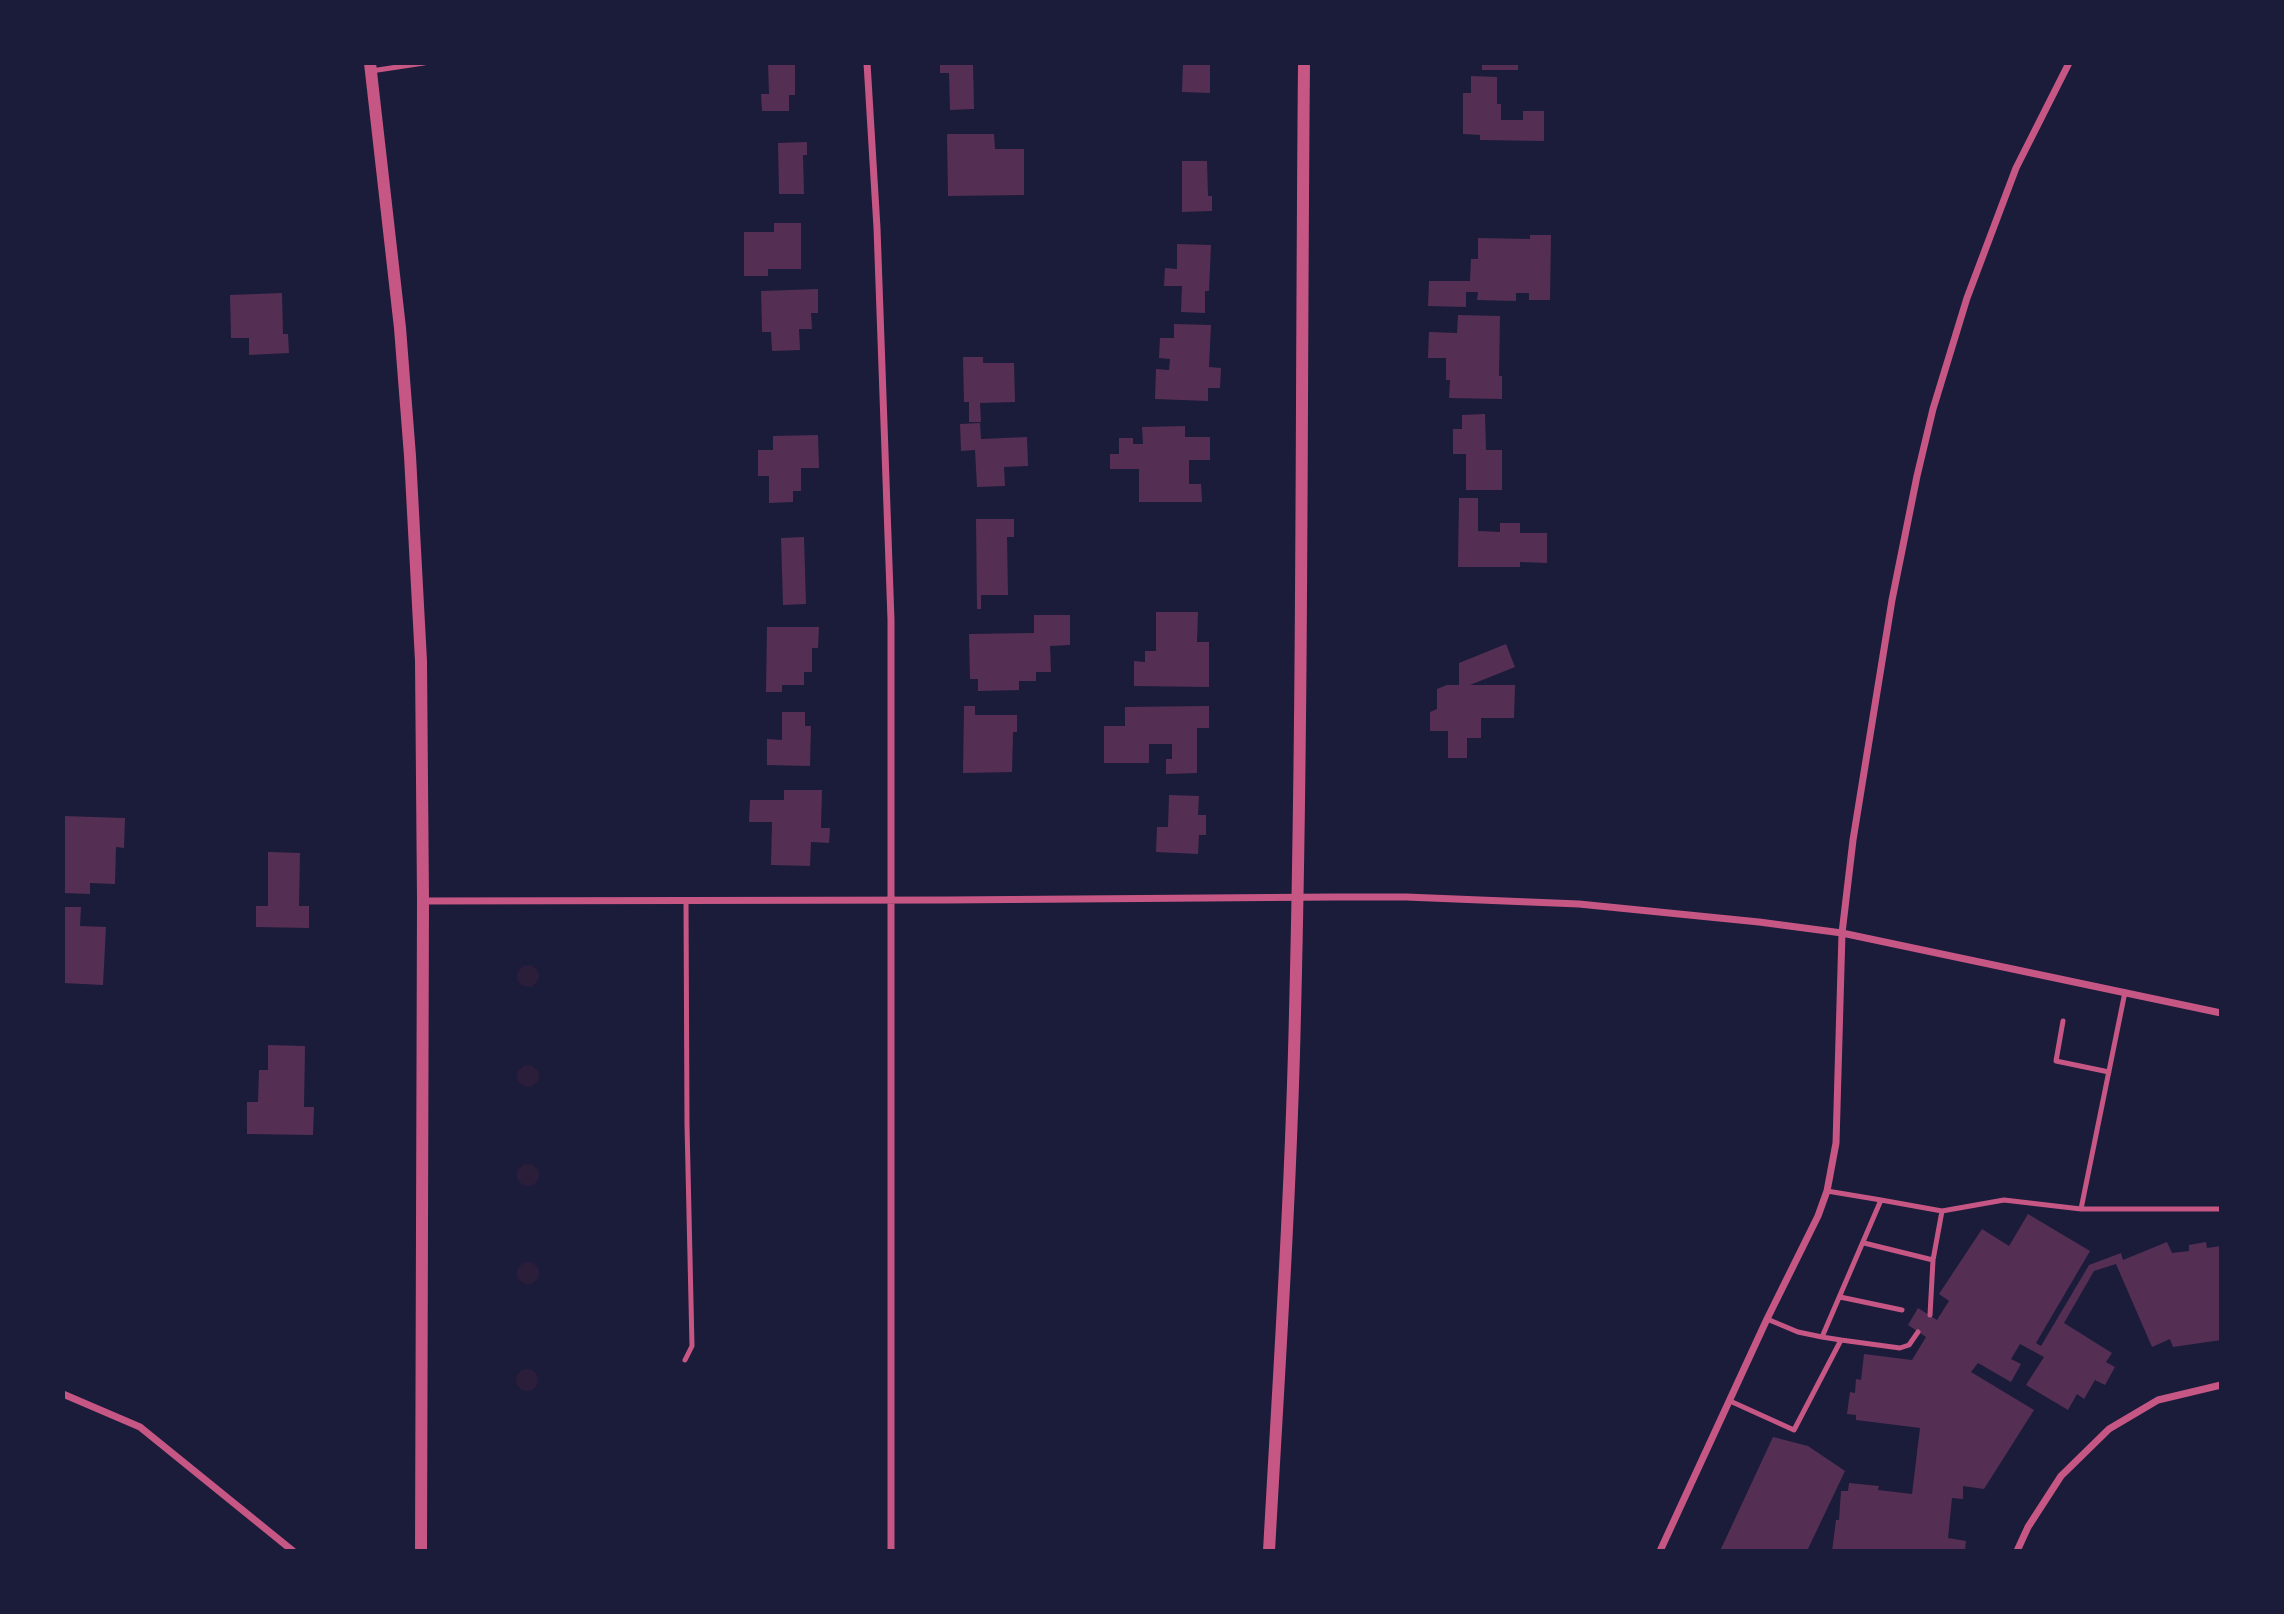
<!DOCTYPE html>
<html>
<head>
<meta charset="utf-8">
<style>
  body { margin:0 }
  #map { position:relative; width:2284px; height:1614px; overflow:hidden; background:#1b1b3a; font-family:"Titillium Web",sans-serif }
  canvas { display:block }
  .frame { position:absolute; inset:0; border:65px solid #1b1b3a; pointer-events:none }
</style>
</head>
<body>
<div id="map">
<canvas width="2284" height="1614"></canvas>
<div class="frame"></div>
</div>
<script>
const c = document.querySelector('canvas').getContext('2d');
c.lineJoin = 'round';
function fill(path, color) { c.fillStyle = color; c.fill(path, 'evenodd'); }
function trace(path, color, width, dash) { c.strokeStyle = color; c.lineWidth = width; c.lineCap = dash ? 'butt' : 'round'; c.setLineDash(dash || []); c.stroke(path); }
const green = new Path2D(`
  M517 976a11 11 0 1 1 22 0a11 11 0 1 1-22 0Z
  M517 1076a11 11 0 1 1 22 0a11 11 0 1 1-22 0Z
  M517 1175a11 11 0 1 1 22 0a11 11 0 1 1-22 0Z
  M517 1273a11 11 0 1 1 22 0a11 11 0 1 1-22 0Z
  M516 1380a11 11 0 1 1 22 0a11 11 0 1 1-22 0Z`);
const building = new Path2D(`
  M768,63H795V95H789V111H762L761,94H769Z
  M940,63H973L974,109L950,110L949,73H940Z
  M1183,63H1210V93L1182,92Z
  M1482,63H1518V70H1482Z
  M1471,76L1497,77V104H1501V120H1523V111H1544V141L1480,140V135L1463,134V93H1471Z
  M947,134H994L995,149H1024V195L948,196Z
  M807,142V155H803L804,194H779L778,143Z
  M1182,161H1207L1208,196H1212V211L1182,212Z
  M774,223H801V269H768V276H744V232H774Z
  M1530,235H1551L1550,300H1529V293H1516V301L1477,300L1478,292H1466V307L1428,306L1429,281H1470L1471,259H1478V238L1530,239Z
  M1177,244L1211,245L1209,291H1205V313L1181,312L1182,286H1164L1165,268L1177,269Z
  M818,289V313H811L812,329H799L800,350L772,351L771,332H762L761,291Z
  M282,293L283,334H288L289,353L249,355V338H231L230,295Z
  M1458,315L1500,316L1499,376H1502V399L1449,398L1450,380H1446V358H1428L1429,332L1457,333Z
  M1174,324L1211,325L1209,367L1221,368L1220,388H1208V401L1155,399L1156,369L1169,370L1170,359L1159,358L1160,338H1174Z
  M963,357H983V363H1014L1015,402L980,403L981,422H969V402H964Z
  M1485,414L1486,450H1502V490H1466V454H1453V429H1462V415Z
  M980,423L981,439L1027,437L1028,466L1004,467L1005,486L977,487L975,450L961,451L960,424Z
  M1185,426V437H1210V460H1189V484H1201L1202,502H1139V469H1110V454H1119V438H1133V444H1143L1142,427Z
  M818,435L819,468H801V491H793V502L769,503V476H758V450H773V436Z
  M1459,498H1478V531L1500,532V523H1520V533H1547V563L1520,562V567H1458Z
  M976,519H1014V537H1007L1008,595H981V609H977Z
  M804,537L806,604L783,605L781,538Z
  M1156,612H1198L1197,642H1209V687L1134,686V661L1145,662V651H1156Z
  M1034,615H1070V645L1050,646L1051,672H1036V681H1019V690L978,691V679H970L969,634L1034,633Z
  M767,627H819L818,648H812V672H804V685H782V692H766Z
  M1506,644L1515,667L1470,685H1515L1514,718H1481V738H1467V758H1448V731H1430V712L1437,709V689L1447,685H1459V663Z
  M964,706H975V715H1017V732H1013L1012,772L963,773Z
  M1209,706V728H1197V773L1166,774V759H1172V744H1149V763H1104V726H1125V707Z
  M782,712H805V726H811L810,766L767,765V739L782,740Z
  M784,790H822L821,828H830L829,843L811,842L810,866L771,865L772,822H749L750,800H784Z
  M1169,795L1199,796L1198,815H1206V835H1199L1198,854L1156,852L1157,827H1168Z
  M63,816L125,818L124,848L116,847L115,884L90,883V894L63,893Z
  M268,852L300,853L299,906H309V928L256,927V906H268Z
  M63,907H81L80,926L106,927L103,985L63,983Z
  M268,1045L305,1046L304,1107H314L313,1135L247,1134V1102H258L259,1070H268Z
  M2028,1214L2090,1251L2036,1343L2041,1346L2089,1265L2121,1253L2123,1260L2167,1242L2172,1253L2189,1251V1245L2206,1242L2207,1248L2221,1246V1340L2173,1347L2170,1339L2152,1347L2116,1264L2094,1271L2064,1323L2112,1353L2106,1362L2115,1367L2105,1385L2095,1380L2084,1399L2077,1394L2068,1410L2026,1385L2044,1357L2020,1344L2011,1359L2021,1364L2011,1382L1978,1363L1971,1372L2034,1410L1984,1489L1963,1486V1499L1952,1498L1948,1538L1966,1541L1965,1551H1832L1836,1520H1839L1841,1491H1848L1849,1483L1879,1486L1878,1490L1912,1494L1920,1428L1856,1420V1415L1847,1414L1850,1392L1855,1393L1856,1379L1861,1380L1864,1354L1912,1360L1926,1337L1908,1325L1918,1308L1937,1320L1949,1301L1939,1294L1982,1229L2009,1246Z
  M1773,1437L1808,1446L1845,1471L1807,1551H1720Z`);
const service = new Path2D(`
  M371,71L424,63
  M2125,992L2081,1209H2221
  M2063,1021L2056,1061L2109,1072
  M1942,1211L2004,1200L2081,1209
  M1864,1243L1933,1260L1942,1211L1881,1200
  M1840,1297L1902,1310
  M1930,1315L1933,1260
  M1767,1319L1798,1332L1822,1337L1881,1200L1827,1191
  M1841,1340L1900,1348L1909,1345L1918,1332
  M685,1360L692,1346L687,1125L686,900
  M1730,1401L1794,1430L1841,1340L1822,1337`);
const minor = new Path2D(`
  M867,63L877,228L891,620V1551
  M423,901L947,900L1334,897H1406L1579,904L1759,922L1842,933L2221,1013
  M63,1394L140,1427L293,1551
  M1660,1551L1767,1319L1818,1216L1827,1191L1836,1143L1842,933L1853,840L1892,600L1917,476L1933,409L1967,298L2016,168L2069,63
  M2017,1551L2028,1527L2061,1476L2109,1429L2158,1400L2221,1385`);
const tertiary = new Path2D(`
  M370,63L400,328L410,456L421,661L423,901L421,1551
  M1269,1551C1279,1372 1291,1193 1295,1013C1303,696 1301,380 1304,63`);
fill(green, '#2a1e3b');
fill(building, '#542f53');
trace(service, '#c65784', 5);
trace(minor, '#c65784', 7);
trace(tertiary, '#c65784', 12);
</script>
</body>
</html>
